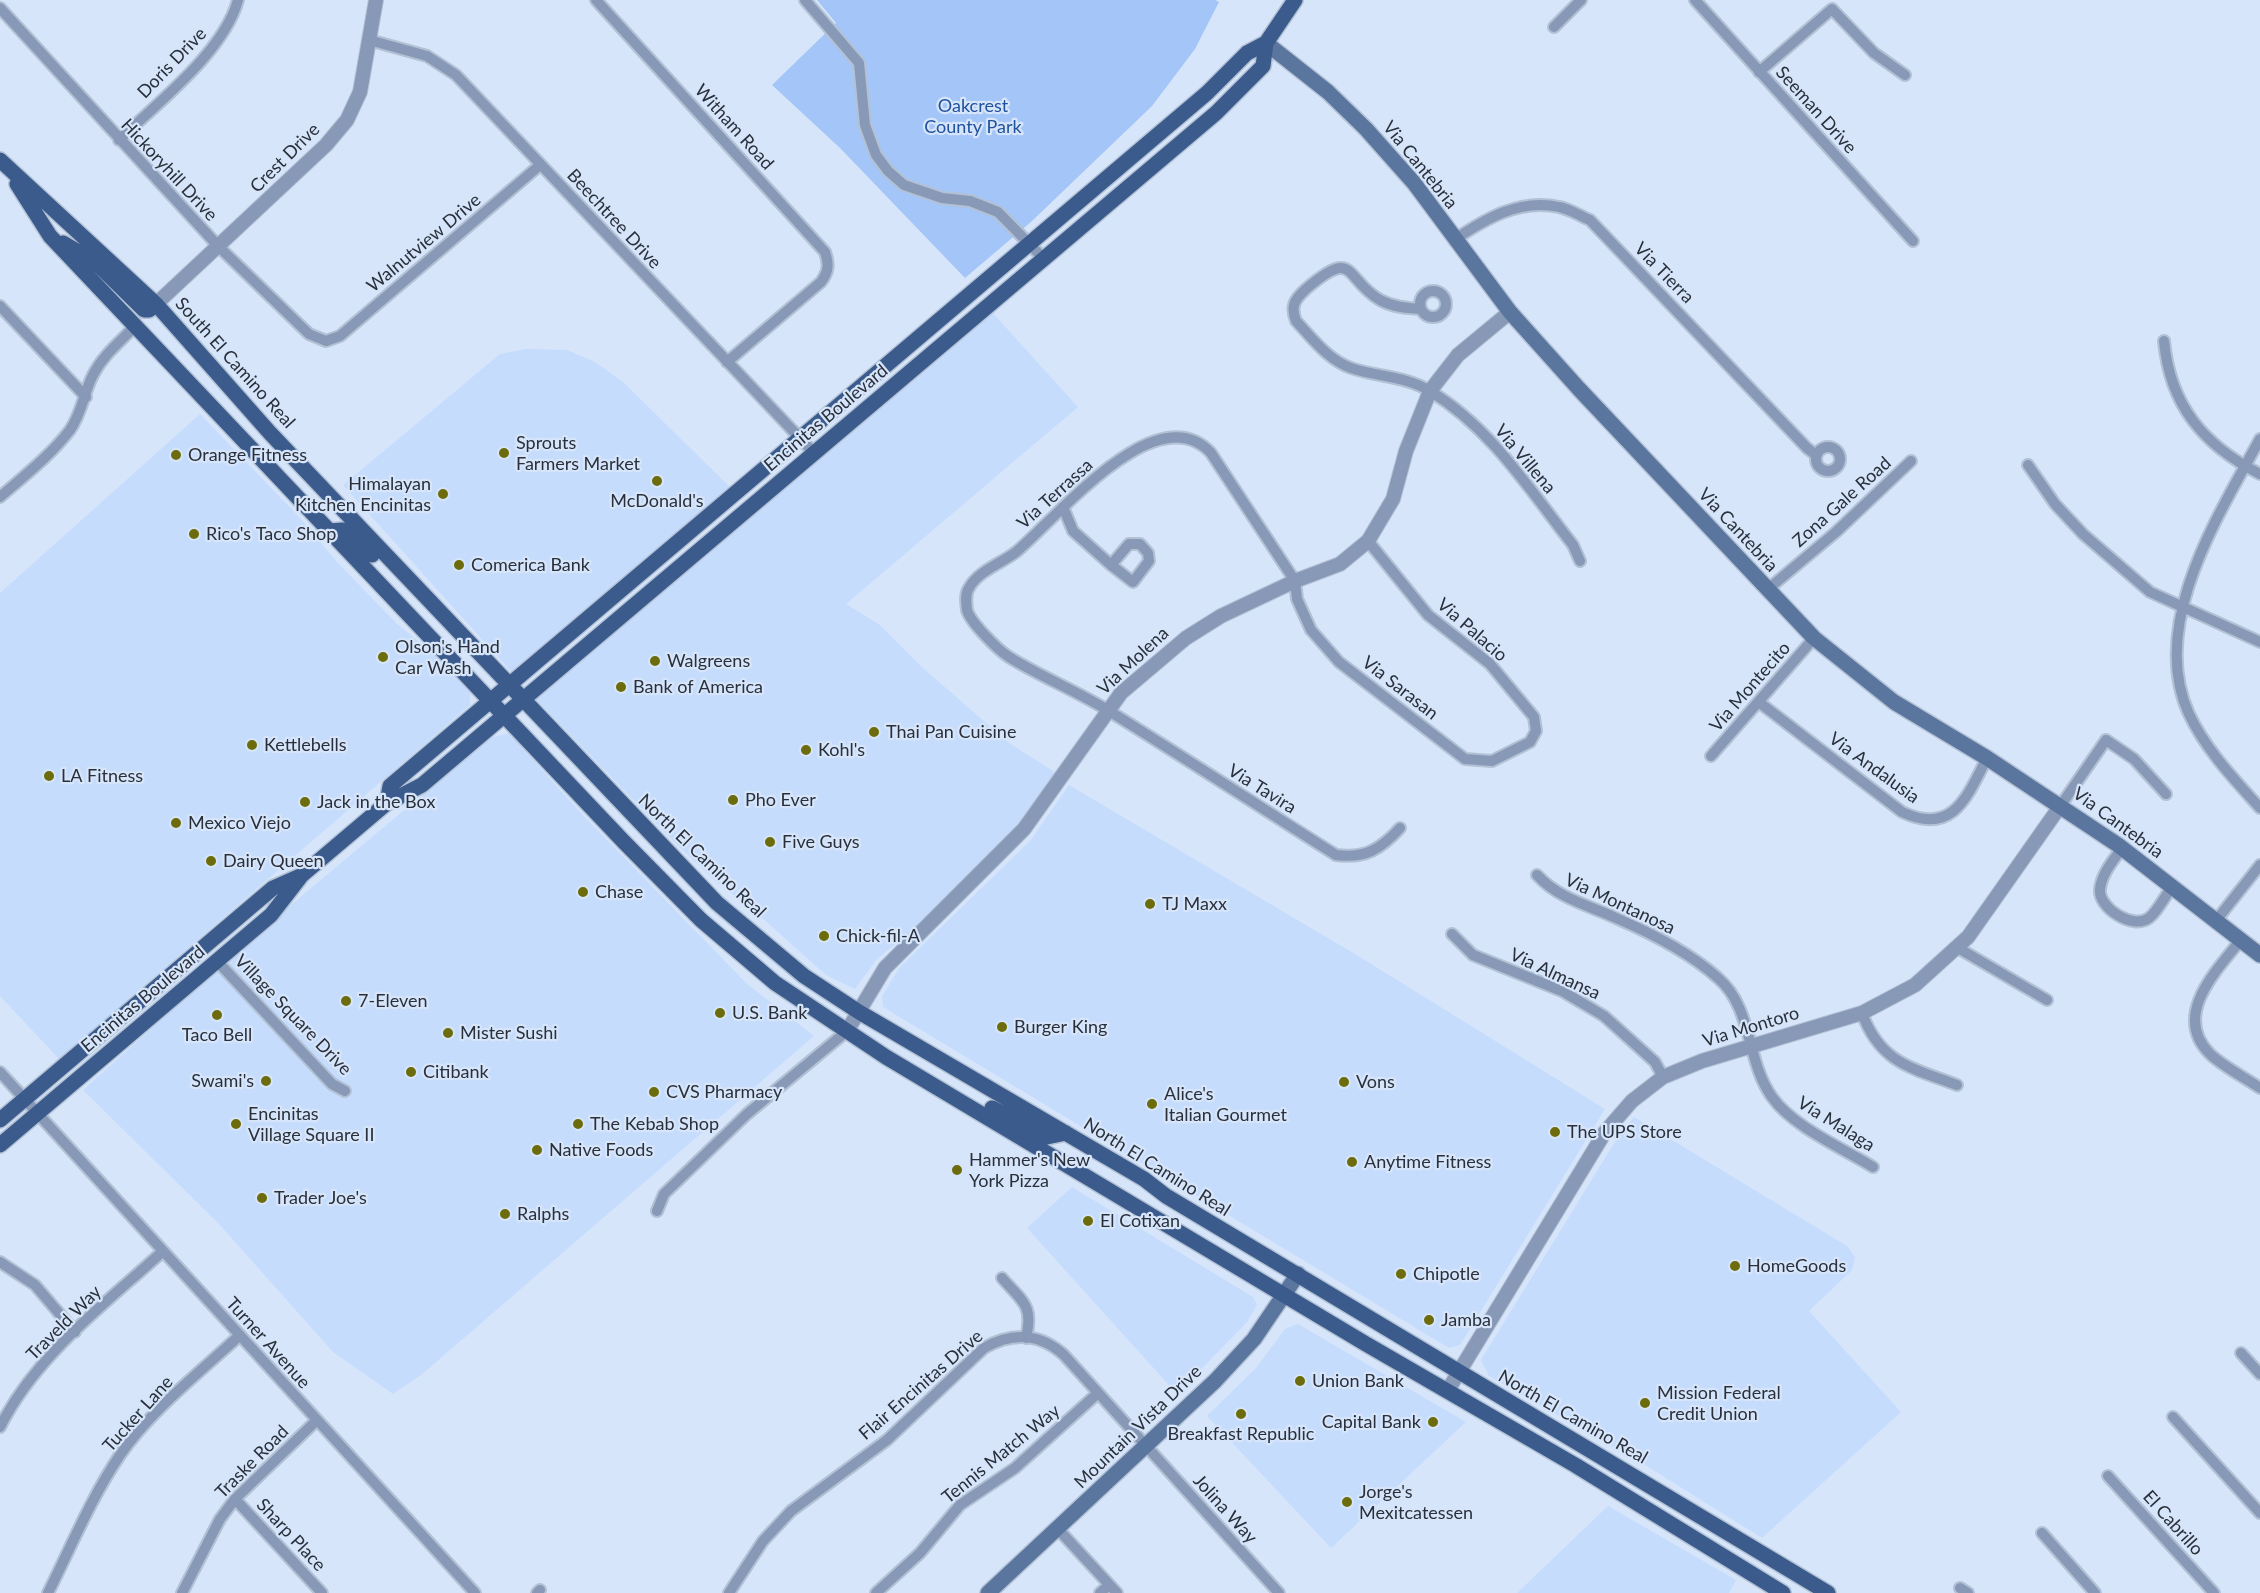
<!DOCTYPE html>
<html>
<head>
<meta charset="utf-8">
<style>
  body { margin:0 }
  canvas { display:block; background:#d6e5fa }
</style>
</head>
<body>
<canvas width="2260" height="1593"></canvas>
<script>
const c = document.querySelector('canvas').getContext('2d');
c.lineJoin = 'round';
function fill(path, color) { c.fillStyle = color; c.fill(path, 'evenodd'); }
function trace(path, color, width, dash) { c.strokeStyle = color; c.lineWidth = width; c.lineCap = dash ? 'butt' : 'round'; c.setLineDash(dash || []); c.stroke(path); }
function drawText(font, color, halo, rows, align = 'center') {
  c.font = font + ' Lato,sans-serif'; c.lineWidth = 4.5; c.setLineDash([]); c.textBaseline = 'middle'; c.strokeStyle = halo; c.fillStyle = color; for (const [text, x, y, turn = 0] of rows) {
    c.save(); c.translate(x, y); c.rotate((+turn || 0) * Math.PI / 180); c.textAlign = isNaN(turn) ? turn : align; if (halo) c.strokeText(text, 0, 0); c.fillText(text, 0, 0); c.restore();
  }
}
const built = new Path2D(`
  M990,310L1078,407L846,604L880,625L923,668L1009,743L1058,774L1012,836L926,919L877,959L855,989L826,975L752,909L720,885L677,845L535,698Z
  M526,349L567,350L595,362L623,382L734,491L515,676L343,485L500,354Z
  M200,414L300,518L337,562L397,624L433,653L470,693V705L59,1059L0,996V593Z
  M509,733L579,811L747,984L814,1036L421,1375L393,1394L333,1352L219,1224L83,1090L261,930L490,738Z
  M1069,785L1360,957L1605,1109L1460,1345L1449,1348L883,1007L882,996L900,967L1030,841Z
  M1634,1117L1847,1246L1855,1257L1852,1270L1809,1311L1901,1412L1762,1538L1645,1465L1489,1376L1481,1360L1616,1140Z
  M1072,1187L1253,1297L1257,1305L1247,1322L1177,1394L1027,1228Z
  M1298,1324L1466,1422L1331,1548L1207,1416L1256,1368L1285,1329Z
  M1608,1506L1736,1580L1729,1593H1517Z`);
const green = new Path2D(`
  M817,0H1215L1219,2L1195,49L1152,106L1032,221L965,278L840,148L772,85L836,23Z`);
const minor = new Path2D(`
  M596,0L825,252C829,264 829,271 821,282L727,362
  M805,0L859,63L865,125L876,155L888,171L904,185L942,198L970,201L998,212L1044,259
  M1695,0L1913,241
  M0,8L219,247L309,334L326,341L340,336L540,165
  M1554,27L1581,0
  M369,40L427,56L456,75L814,453
  M1759,72L1832,9L1874,53L1905,75
  M119,140C157,103 224,52 238,0
  M1454,240C1485,219 1520,198 1559,207C1570,209 1580,216 1590,220L1807,448L1816,455
  M1420 304a13 13 0 1 1 26 0a13 13 0 1 1-26 0Z
  M0,306L86,397
  M1421,309C1406,308 1393,307 1380,300C1344,279 1356,246 1306,289C1295,299 1290,306 1296,321C1312,338 1328,360 1351,368C1377,377 1406,376 1430,391C1491,428 1530,490 1573,545L1580,561
  M2164,341C2170,405 2203,445 2260,474
  M2260,439C2218,516 2148,625 2189,714C2206,750 2234,779 2260,808
  M1816 459a12 12 0 1 1 24 0a12 12 0 1 1-24 0Z
  M2028,465L2055,504L2083,534L2150,592L2260,642
  M0,497C24,476 50,456 70,430C82,413 84,392 93,375C103,355 120,342 135,326
  M1063,507L1073,531L1111,565
  M1368,541L1428,615L1490,664L1534,717L1536,731L1530,742L1492,761L1465,759L1339,662L1311,630L1297,599L1295,581L1211,453C1156,394 1056,519 1016,552C1002,563 978,571 969,588C965,594 966,602 967,610C970,622 998,650 1009,657C1041,677 1077,691 1109,711C1185,758 1260,807 1336,855C1365,859 1381,849 1400,828
  M1129,544H1140L1148,553L1149,561L1133,582L1111,565Z
  M1767,590L1836,532L1911,461
  M1760,703L1902,812C1953,836 1967,797 1987,758
  M1711,756L1814,638
  M2061,805L2106,740L2134,759L2166,794
  M2122,848C2113,861 2102,873 2100,889C2098,908 2133,930 2149,918C2158,911 2165,896 2172,887
  M1537,875C1559,899 1588,905 1616,918C1651,933 1689,952 1718,978C1753,1008 1746,1061 1772,1097C1792,1126 1842,1148 1873,1167
  M2215,922L2260,865
  M1452,934L1473,955L1562,991L1604,1016L1655,1062L1663,1077
  M2240,941C2215,972 2172,1016 2210,1054C2224,1067 2244,1077 2260,1088
  M1958,948L2047,1000
  M217,961L332,1084L345,1091
  M1862,1013C1880,1063 1912,1068 1957,1085
  M0,1072L475,1593
  M657,1211L664,1194L747,1114L847,1031
  M0,1262L35,1285L75,1332
  M1002,1278C1022,1301 1034,1305 1026,1338
  M2241,1353L2260,1374
  M2173,1417L2260,1513
  M0,1427C36,1355 104,1305 162,1252
  M2108,1476L2214,1593
  M235,1499L322,1593
  M1058,1529L1117,1593
  M2042,1533L2095,1593
  M1960,1588L1968,1593
  M48,1593C71,1547 91,1498 120,1455C151,1410 199,1373 239,1336
  M182,1593L220,1519L235,1499L316,1421
  M537,1593L540,1590
  M729,1593L763,1541L791,1511L887,1440L984,1348C1012,1332 1040,1333 1064,1355L1279,1593
  M876,1593L920,1553L960,1505L1015,1468L1098,1393
  M1100,1593L1109,1585`);
const tertiary = new Path2D(`
  M156,304L326,145L347,120L360,92L376,0
  M847,1031L885,968L1024,829L1121,693L1186,638L1221,616L1295,581L1340,564L1368,541L1393,499L1406,451L1430,391L1458,355L1510,312
  M1448,1390L1605,1132L1632,1101L1663,1077L1702,1061L1862,1013L1915,985L1968,937L2061,805`);
const secondary = new Path2D(`
  M1266,43L1328,92L1366,129L1414,183L1510,312L1579,389L1814,638L1894,702L1987,758L2118,845L2260,955
  M988,1593L1215,1381L1254,1339L1298,1274`);
const primary = new Path2D(`
  M0,160L156,304L270,433L717,903L804,976L859,1012L1144,1179L1166,1196L1828,1593
  M17,184L50,236L624,842L701,920L775,983L886,1057L1366,1344L1575,1465L1783,1593
  M63,243L94,261L144,310H149L156,304
  M330,531L343,530L372,555
  M387,803L390,786L1207,93L1247,53L1266,43
  M992,1108L1047,1137L1066,1133
  M0,1120L273,888L300,876
  M0,1145L271,915L302,875L387,803L422,785L1216,113L1263,66L1266,43L1295,0`);
const markers = [
  [504,453,6,"#6d6c0c"],
  [176,455,6,"#6d6c0c"],
  [657,481,6,"#6d6c0c"],
  [443,494,6,"#6d6c0c"],
  [194,534,6,"#6d6c0c"],
  [459,565,6,"#6d6c0c"],
  [383,657,6,"#6d6c0c"],
  [655,661,6,"#6d6c0c"],
  [621,687,6,"#6d6c0c"],
  [874,732,6,"#6d6c0c"],
  [252,745,6,"#6d6c0c"],
  [806,750,6,"#6d6c0c"],
  [49,776,6,"#6d6c0c"],
  [733,800,6,"#6d6c0c"],
  [305,802,6,"#6d6c0c"],
  [176,823,6,"#6d6c0c"],
  [770,842,6,"#6d6c0c"],
  [211,861,6,"#6d6c0c"],
  [583,892,6,"#6d6c0c"],
  [1150,904,6,"#6d6c0c"],
  [824,936,6,"#6d6c0c"],
  [346,1001,6,"#6d6c0c"],
  [720,1013,6,"#6d6c0c"],
  [217,1015,6,"#6d6c0c"],
  [1002,1027,6,"#6d6c0c"],
  [448,1033,6,"#6d6c0c"],
  [411,1072,6,"#6d6c0c"],
  [266,1081,6,"#6d6c0c"],
  [1344,1082,6,"#6d6c0c"],
  [654,1092,6,"#6d6c0c"],
  [1152,1104,6,"#6d6c0c"],
  [236,1124,6,"#6d6c0c"],
  [578,1124,6,"#6d6c0c"],
  [1555,1132,6,"#6d6c0c"],
  [537,1150,6,"#6d6c0c"],
  [1352,1162,6,"#6d6c0c"],
  [957,1170,6,"#6d6c0c"],
  [262,1198,6,"#6d6c0c"],
  [505,1214,6,"#6d6c0c"],
  [1088,1221,6,"#6d6c0c"],
  [1735,1266,6,"#6d6c0c"],
  [1401,1274,6,"#6d6c0c"],
  [1429,1320,6,"#6d6c0c"],
  [1300,1381,6,"#6d6c0c"],
  [1645,1403,6,"#6d6c0c"],
  [1241,1414,6,"#6d6c0c"],
  [1433,1422,6,"#6d6c0c"],
  [1347,1502,6,"#6d6c0c"]
];
const streetNames = [
  ["Doris Drive",172,63,-46],
  ["Seeman Drive",1816,110,48],
  ["Witham Road",734,127,48],
  ["Crest Drive",285,158,-45],
  ["Via Cantebria",1420,165,51],
  ["Hickoryhill Drive",169,170,47],
  ["Beechtree Drive",614,219,47],
  ["Walnutview Drive",424,243,-40],
  ["Via Tierra",1664,273,46],
  ["South El Camino Real",235,363,48],
  ["Encinitas Boulevard",826,418,-40],
  ["Via Villena",1525,459,50],
  ["Via Terrassa",1055,494,-42],
  ["Zona Gale Road",1842,502,-42],
  ["Via Cantebria",1738,530,47],
  ["Via Palacio",1472,630,41],
  ["Via Molena",1133,661,-43],
  ["Via Montecito",1750,687,-49],
  ["Via Sarasan",1400,688,38],
  ["Via Andalusia",1874,768,36],
  ["Via Tavira",1262,789,32],
  ["Via Cantebria",2118,823,36],
  ["North El Camino Real",702,856,44],
  ["Via Montanosa",1620,904,25],
  ["Via Almansa",1555,974,25],
  ["Encinitas Boulevard",143,999,-40],
  ["Village Square Drive",293,1015,46],
  ["Via Montoro",1751,1027,-17],
  ["Via Malaga",1836,1124,32],
  ["North El Camino Real",1157,1167,32],
  ["Traveld Way",64,1323,-45],
  ["Turner Avenue",268,1343,48],
  ["Flair Encinitas Drive",921,1385,-41],
  ["Tucker Lane",138,1414,-48],
  ["North El Camino Real",1573,1417,30],
  ["Mountain Vista Drive",1138,1427,-44],
  ["Tennis Match Way",1001,1454,-39],
  ["Traske Road",252,1462,-45],
  ["Jolina Way",1225,1509,48],
  ["El Cabrillo",2173,1523,48],
  ["Sharp Place",291,1535,47]
];
const parkNames = [
  ["Oakcrest",973,106],
  ["County Park",973,127]
];
const poiNames = [
  ["Sprouts",516,443],
  ["Farmers Market",516,464],
  ["Orange Fitness",188,455],
  ["Himalayan",431,484,"right"],
  ["Kitchen Encinitas",431,505,"right"],
  ["McDonald's",657,501,"center"],
  ["Rico's Taco Shop",206,534],
  ["Comerica Bank",471,565],
  ["Olson's Hand",395,647],
  ["Car Wash",395,668],
  ["Walgreens",667,661],
  ["Bank of America",633,687],
  ["Thai Pan Cuisine",886,732],
  ["Kettlebells",264,745],
  ["Kohl's",818,750],
  ["LA Fitness",61,776],
  ["Pho Ever",745,800],
  ["Jack in the Box",317,802],
  ["Mexico Viejo",188,823],
  ["Five Guys",782,842],
  ["Dairy Queen",223,861],
  ["Chase",595,892],
  ["TJ Maxx",1162,904],
  ["Chick-fil-A",836,936],
  ["7-Eleven",358,1001],
  ["U.S. Bank",732,1013],
  ["Burger King",1014,1027],
  ["Mister Sushi",460,1033],
  ["Taco Bell",217,1035,"center"],
  ["Citibank",423,1072],
  ["Swami's",254,1081,"right"],
  ["Vons",1356,1082],
  ["CVS Pharmacy",666,1092],
  ["Alice's",1164,1094],
  ["Italian Gourmet",1164,1115],
  ["Encinitas",248,1114],
  ["Village Square II",248,1135],
  ["The Kebab Shop",590,1124],
  ["The UPS Store",1567,1132],
  ["Native Foods",549,1150],
  ["Hammer's New",969,1160],
  ["York Pizza",969,1181],
  ["Anytime Fitness",1364,1162],
  ["Trader Joe's",274,1198],
  ["Ralphs",517,1214],
  ["El Cotixan",1100,1221],
  ["HomeGoods",1747,1266],
  ["Chipotle",1413,1274],
  ["Jamba",1441,1320],
  ["Union Bank",1312,1381],
  ["Mission Federal",1657,1393],
  ["Credit Union",1657,1414],
  ["Capital Bank",1421,1422,"right"],
  ["Breakfast Republic",1241,1434,"center"],
  ["Jorge's",1359,1492],
  ["Mexitcatessen",1359,1513]
];
fill(built, '#c6dcfd');
fill(green, '#a4c5f7');
trace(minor, '#b3c1d4', 14);
trace(tertiary, '#b3c1d4', 16);
trace(secondary, '#b3c1d4', 18);
trace(primary, '#b3c1d4', 18);
trace(minor, '#8799b6', 10);
trace(tertiary, '#8799b6', 14);
trace(secondary, '#5a759e', 15);
trace(primary, '#3b5b8d', 15);
for (const [x, y, r, color] of markers) { const dot = new Path2D(); dot.arc(x, y, r, 0, 2 * Math.PI); c.fillStyle = color; c.fill(dot); trace(dot, '#d6e5fa', 2); }
drawText('18px', '#29303b', '#d6e5fa', streetNames);
drawText('18px', '#20529f', '#d6e5fa', parkNames);
drawText('18px', '#29303b', '#d6e5fa', poiNames, 'left');
</script>
</body>
</html>
